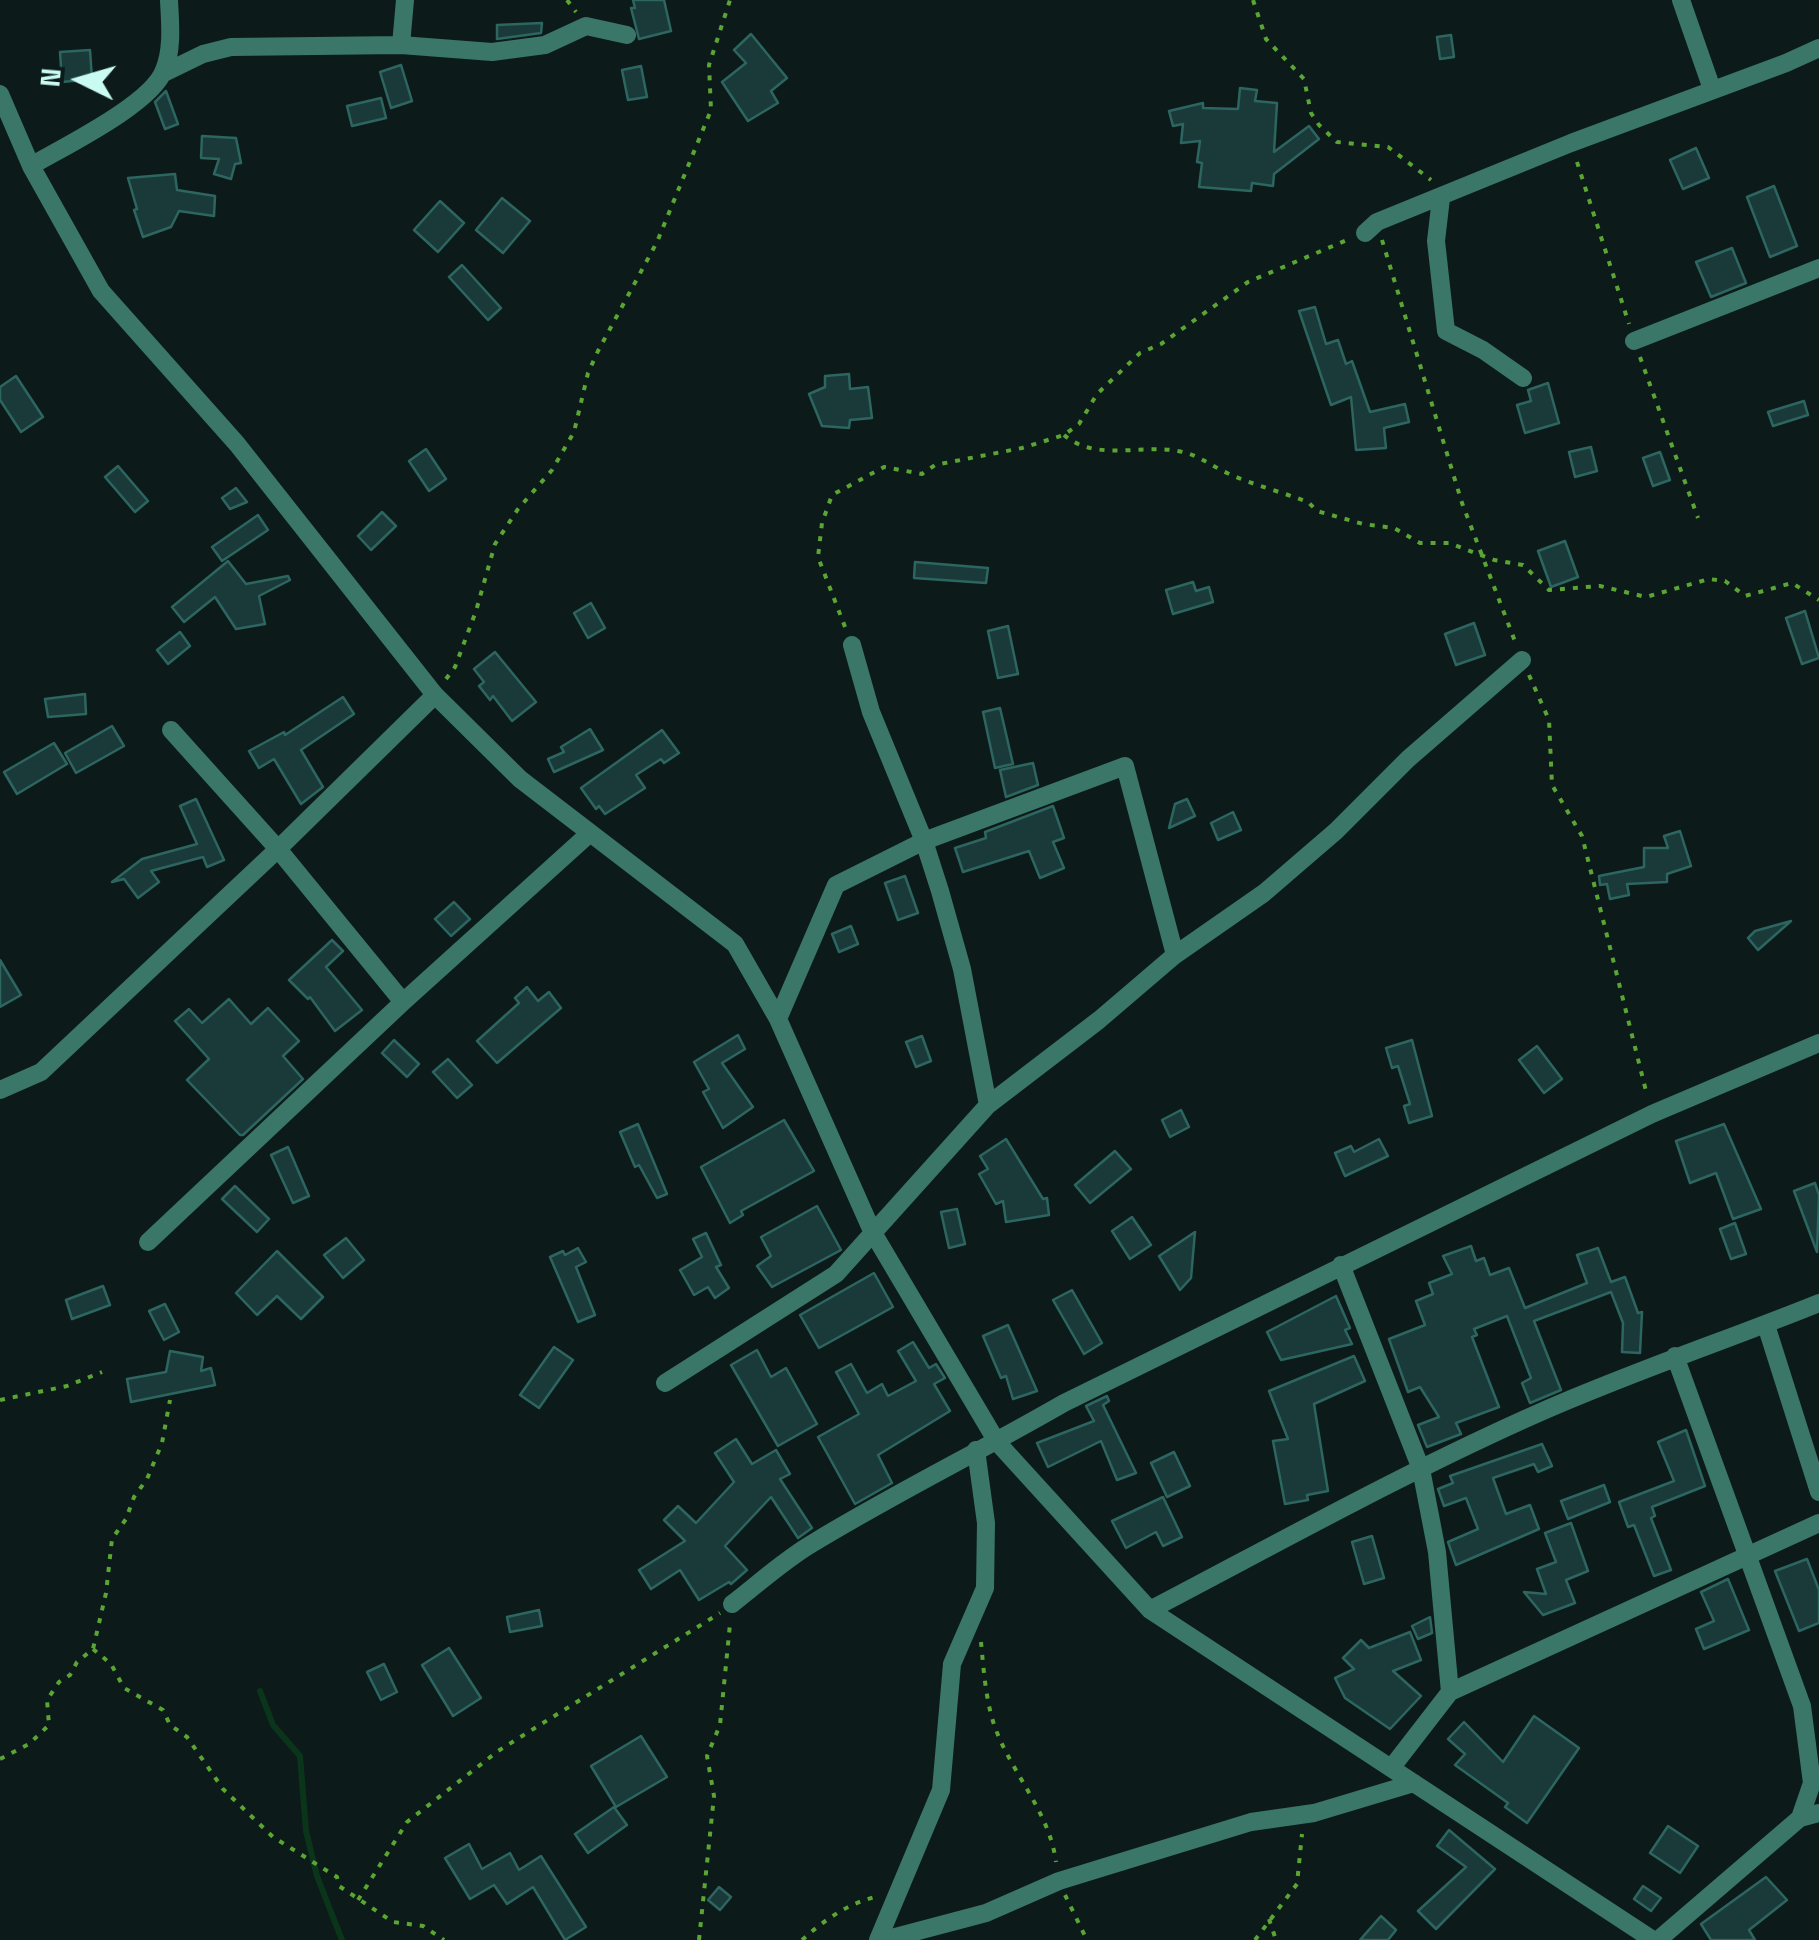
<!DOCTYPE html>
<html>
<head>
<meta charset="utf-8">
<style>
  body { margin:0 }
  #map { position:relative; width:1819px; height:1940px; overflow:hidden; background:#0c1b19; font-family:"Space Grotesk",sans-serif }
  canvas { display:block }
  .north { position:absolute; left:30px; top:30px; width:100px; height:100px; -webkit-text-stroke:8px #0c1b19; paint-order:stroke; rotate:275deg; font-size:28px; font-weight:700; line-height:40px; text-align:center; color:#cafbf3 }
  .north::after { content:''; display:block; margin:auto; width:35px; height:45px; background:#cafbf3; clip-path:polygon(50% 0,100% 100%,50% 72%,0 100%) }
</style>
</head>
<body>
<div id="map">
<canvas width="1819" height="1940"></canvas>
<div class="north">N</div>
</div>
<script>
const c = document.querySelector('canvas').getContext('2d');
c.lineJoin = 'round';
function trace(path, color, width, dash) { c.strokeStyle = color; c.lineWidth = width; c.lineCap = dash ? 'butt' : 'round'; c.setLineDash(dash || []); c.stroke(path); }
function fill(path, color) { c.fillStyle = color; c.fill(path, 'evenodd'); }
const stream = new Path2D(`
  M260,1691L273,1725L300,1756L306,1831L317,1876L342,1940`);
const building = new Path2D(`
  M633,0H664L671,31L639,39L631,8H635Z
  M542,23L541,33L497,39V25Z
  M751,34L787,78L771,91L778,103L748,121L722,82L746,63L734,50Z
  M1451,35L1454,57L1440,59L1437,37Z
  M90,50L92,79L62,82L60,52Z
  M401,65L412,101L391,108L380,72Z
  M641,66L647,97L628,100L622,70Z
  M1240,88L1257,90L1255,101L1277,103L1274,152L1309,126L1319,139L1274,174L1273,186L1252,183L1251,191L1199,187L1202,163L1197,162L1200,141L1181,143L1183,124L1173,126L1169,111L1203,103V108L1238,109Z
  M166,91L178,124L165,129L155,102Z
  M381,98L386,118L352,126L347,106Z
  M202,136L236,138L241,163L235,164L231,179L214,174L219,159L201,158Z
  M1696,148L1709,178L1683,189L1670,160Z
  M175,174L177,190L215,196L214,216L179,211L171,227L143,237L134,210L137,209L128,178Z
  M1774,186L1797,246L1770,257L1747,197Z
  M502,198L530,221L503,253L476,230Z
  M440,201L464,223L438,252L414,230Z
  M1732,248L1746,283L1711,297L1696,262Z
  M462,265L501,308L488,320L449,277Z
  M1315,307L1326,344L1338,340L1346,364L1352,361L1370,412L1405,404L1409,422L1384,428L1386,448L1356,450L1351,397L1331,405L1299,311Z
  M849,374L850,389L868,387L872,418L850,420L849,428L822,426L809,394L825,387V376Z
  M16,376L43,417L21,432L0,400V387Z
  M1548,383L1559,423L1525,433L1517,405L1531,401L1528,390Z
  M1804,401L1808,415L1773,426L1768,412Z
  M1591,447L1597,471L1575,477L1569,452Z
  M426,449L446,479L429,491L409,461Z
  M1660,452L1670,480L1653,486L1643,458Z
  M118,466L148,501L135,512L105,477Z
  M236,488L247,502L230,509L222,498Z
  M382,512L396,526L371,550L358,536Z
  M258,515L268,530L222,561L212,547Z
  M1565,541L1578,577L1551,587L1538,551Z
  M228,561L246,584L288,576L290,580L259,596L265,624L236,629L215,597L184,622L172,607Z
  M915,562L988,568L986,583L914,578Z
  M1193,582L1196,591L1209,587L1213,602L1173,614L1166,590Z
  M591,603L605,628L588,638L574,613Z
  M1805,611L1819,658L1802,664L1786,618Z
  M1474,623L1485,655L1456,665L1445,634Z
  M1008,626L1018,674L998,678L988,631Z
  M180,632L190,646L168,664L157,650Z
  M495,652L536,702L512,721L493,696L490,700L479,686L484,682L474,669Z
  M85,694L86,714L48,717L45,699Z
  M343,697L354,714L301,750L323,787L301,804L274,759L259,768L249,751L284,732L285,735Z
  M1000,708L1013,764L995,768L983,712Z
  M112,726L124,746L76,773L65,753Z
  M590,729L603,750L554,772L548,759L564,752L561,747Z
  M662,730L679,753L664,763L661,759L636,775L645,788L605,814L599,806L596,809L581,788Z
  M54,743L67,764L17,794L4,772Z
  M1033,763L1038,785L1006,797L1000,770Z
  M196,799L224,860L207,867L203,857L151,871L159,882L138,898L124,879L112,882L142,859L197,844L180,806Z
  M1187,799L1195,816L1169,828L1175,804Z
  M1053,806L1064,838L1053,842L1064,868L1040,878L1029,851L963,872L955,848L986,838L985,832Z
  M1233,812L1241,830L1218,840L1211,823Z
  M1680,831L1691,866L1667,874V882L1627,884L1629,895L1610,899L1607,884L1600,885L1599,876L1644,867V848H1668L1664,836Z
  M905,876L918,913L898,920L885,883Z
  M454,902L470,919L451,936L435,919Z
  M1791,921L1758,950L1748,938L1755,931Z
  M851,926L858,944L839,952L832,934Z
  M332,940L343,951L326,967L362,1010L335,1031L310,997L308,999L289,980Z
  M0,960L21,995L0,1007Z
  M527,987L538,1001L549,992L561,1008L497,1063L477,1041L519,1003L515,998Z
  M229,999L251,1024L268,1008L299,1041L283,1056L303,1079L243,1135H240L187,1080L209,1059L175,1021L189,1009L202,1023Z
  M738,1035L745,1049L722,1063L753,1107L723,1128L703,1092L709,1089L694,1062Z
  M922,1036L931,1061L916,1067L906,1042Z
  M394,1040L419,1064L407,1077L382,1053Z
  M1412,1040L1432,1116L1409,1123L1404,1106L1410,1104L1398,1066L1392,1068L1386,1048Z
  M1537,1046L1562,1079L1544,1093L1519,1060Z
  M448,1059L472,1085L457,1098L433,1072Z
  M1181,1110L1189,1127L1170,1137L1162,1120Z
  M784,1120L814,1171L741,1211L743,1215L730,1223L701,1167Z
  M638,1124L667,1194L657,1198L639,1165L635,1167L620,1132Z
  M1724,1124L1761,1209L1733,1219L1716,1173L1690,1183L1676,1141Z
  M1006,1139L1043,1199L1047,1198L1049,1215L1006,1222L1003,1201L996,1204L979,1174L988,1169L980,1156Z
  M1379,1139L1388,1156L1345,1176L1335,1153L1351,1146L1354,1152Z
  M288,1147L309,1196L293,1203L271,1155Z
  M1115,1151L1131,1169L1090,1203L1075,1185Z
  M1815,1183L1819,1195L1817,1252L1794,1191Z
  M235,1186L269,1219L257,1232L222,1199Z
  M817,1206L841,1250L772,1287L757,1266L771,1256L761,1237Z
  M957,1209L965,1244L949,1248L941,1212Z
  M1132,1217L1151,1245L1130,1259L1112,1231Z
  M1735,1223L1746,1254L1731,1259L1720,1229Z
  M1195,1232L1191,1278L1180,1290L1159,1256Z
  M706,1233L721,1265L716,1267L729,1288L715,1298L708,1287L694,1295L680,1270L702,1257L693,1239Z
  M346,1238L364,1260L343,1278L324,1255Z
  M1471,1246L1476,1261L1484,1258L1490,1275L1509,1268L1525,1308L1587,1283L1577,1255L1598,1248L1611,1282L1625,1277L1638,1313L1642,1312L1640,1353L1622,1352L1623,1323L1611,1292L1534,1321L1561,1390L1530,1403L1522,1383L1531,1378L1507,1316L1474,1329L1477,1335L1472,1337L1499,1407L1456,1423L1461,1434L1427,1447L1418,1425L1439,1417L1420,1387L1408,1392L1389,1339L1425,1325L1416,1301L1433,1294L1429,1283L1452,1274L1443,1256Z
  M578,1248L586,1262L576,1267L595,1315L578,1322L550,1257L563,1251L565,1255Z
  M277,1251L323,1297L301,1319L277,1296L257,1315L236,1293Z
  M874,1273L893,1307L819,1348L800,1315Z
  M103,1286L110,1305L72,1319L66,1300Z
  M1072,1290L1102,1343L1084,1354L1053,1300Z
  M1336,1296L1350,1328L1345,1330L1352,1344L1281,1360L1267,1332Z
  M165,1304L179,1332L164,1340L149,1311Z
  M1008,1325L1037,1391L1013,1399L1006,1376L1001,1378L983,1336Z
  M913,1342L929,1368L936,1364L945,1378L934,1384L950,1411L878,1455L892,1483L855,1504L818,1437L859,1414L836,1372L851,1364L867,1393L882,1384L888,1396L916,1381L898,1351Z
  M554,1347L573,1360L539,1408L520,1395Z
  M757,1350L771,1377L786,1368L817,1424L778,1446L731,1365Z
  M170,1351L203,1357L201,1371L211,1368L215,1385L131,1402L127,1379L166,1372Z
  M1354,1356L1365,1381L1314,1404L1328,1491L1307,1495L1308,1500L1285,1504L1273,1441L1288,1439L1269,1391Z
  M1107,1396L1109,1401L1103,1405L1136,1473L1117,1480L1101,1441L1048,1467L1037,1443L1094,1421L1086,1406Z
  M1686,1430L1705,1486L1652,1507L1655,1516L1651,1518L1671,1570L1654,1576L1634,1525L1628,1527L1619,1502L1674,1481L1658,1442Z
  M736,1439L752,1464L776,1450L790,1474L780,1479L812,1528L798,1538L771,1497L725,1546L747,1570L731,1584L729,1582L699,1600L680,1570L651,1589L639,1570L685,1541L664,1520L678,1506L696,1523L734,1482L715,1453Z
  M1542,1444L1552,1466L1538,1472L1534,1464L1493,1478L1506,1514L1530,1505L1539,1529L1456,1565L1448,1542L1478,1529L1466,1498L1444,1506L1438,1489L1453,1483L1450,1476Z
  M1174,1452L1190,1486L1167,1497L1151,1463Z
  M1604,1485L1610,1502L1568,1519L1561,1501Z
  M1163,1497L1182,1537L1163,1546L1156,1532L1126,1548L1112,1521Z
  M1571,1523L1588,1571L1566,1580L1575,1603L1543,1615L1524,1592L1546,1594L1537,1569L1556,1562L1545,1533Z
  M1372,1536L1384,1578L1364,1584L1352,1542Z
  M1807,1559L1819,1590V1623L1799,1631L1775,1571Z
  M1728,1579L1749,1630L1704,1649L1696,1629L1714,1621L1701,1592Z
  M539,1610L542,1626L510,1632L507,1617Z
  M1430,1617L1432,1633L1418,1639L1412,1626Z
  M1410,1632L1421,1660L1393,1671L1421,1696L1390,1729L1345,1698L1335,1678L1354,1669L1343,1658L1361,1640L1369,1648Z
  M449,1648L481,1698L453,1716L422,1665Z
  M384,1664L397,1692L381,1700L367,1672Z
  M1534,1716L1579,1748L1527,1823L1505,1807L1508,1803L1455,1765L1465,1754L1448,1739L1464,1722L1503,1762Z
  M641,1736L667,1777L616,1807L591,1766Z
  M614,1807L627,1825L588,1853L575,1834Z
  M1668,1826L1698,1846L1680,1873L1650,1853Z
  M1449,1830L1495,1869L1436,1929L1418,1911L1466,1867L1437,1846Z
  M469,1844L482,1869L510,1853L519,1870L541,1856L586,1927L565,1940L533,1887L507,1904L494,1885L470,1899L445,1858Z
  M1766,1877L1787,1900L1749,1930L1755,1940H1711L1701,1924Z
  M1643,1886L1661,1898L1651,1911L1634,1899Z
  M719,1887L731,1897L720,1910L708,1900Z
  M1381,1916L1396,1930L1388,1940H1360Z`);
const path = new Path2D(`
  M567,0L576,12
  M1253,0L1266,39L1304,79L1311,113L1319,125L1337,142L1388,147L1431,180
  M1577,162L1629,324
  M1382,240L1462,503L1516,644
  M1640,357L1698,518
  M1064,435C1095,462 1141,444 1178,451C1197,454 1210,465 1227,473C1253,485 1282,492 1308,502L1317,511L1363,524L1394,528L1420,543H1449L1494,560L1523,565L1549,590L1600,586L1646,597L1709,579L1725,581L1745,596L1792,583L1819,600
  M845,627L818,557L822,523L832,495L884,467L922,474L935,465L1022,448L1064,435L1079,424L1097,394L1140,353L1161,344L1248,282L1347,240
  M1529,675L1549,720L1552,785L1582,836L1647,1095
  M446,679L455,667L476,611L495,544L518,509L552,470L574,432L588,373L598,351L657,242L711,110L709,65L730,0
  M0,1400L67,1386L102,1372
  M981,1642C984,1673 986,1707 998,1735C1016,1778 1050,1815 1056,1862
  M93,1649L111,1664L124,1688L163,1710L170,1725L187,1737L223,1789L273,1837L337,1877L339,1886L393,1922L423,1926L444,1940
  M0,1759L29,1744L49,1725L47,1700L59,1682L70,1675L77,1662L93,1649L106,1593L112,1539L126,1519L134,1497L147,1479L162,1443L170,1400
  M1065,1895L1087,1940
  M358,1900L407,1822L498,1751L720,1613
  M1269,1919L1276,1940
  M699,1940L714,1796L707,1756L720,1725L730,1624
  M802,1940C823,1921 847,1904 875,1897
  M1255,1940L1297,1884L1302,1834`);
const street = new Path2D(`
  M1681,0L1712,89
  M401,45L405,0
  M164,73L203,54L231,47L401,45L492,52L545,45L586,26L627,35
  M0,94L31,166L101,291L237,444L435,695L520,779L735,944L778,1019L872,1231L997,1442L1150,1610L1653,1940
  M31,166C63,147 152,104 164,70C173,49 170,22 169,0
  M1441,198L1436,241L1446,331L1483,350L1523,378
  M1365,233L1377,222L1571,143L1786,63L1819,48
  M1634,341L1819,268
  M852,645L871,712L924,841L940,891L962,969L988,1105
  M171,730L278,849L403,1002
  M778,1019L836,885L924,841L1125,766L1175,955
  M0,1090L41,1072L278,849L435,695
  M148,1242L403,1002L590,833
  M1341,1265L1421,1469L1437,1552L1450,1692
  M1766,1325L1819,1492
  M665,1383L836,1274L988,1105L1099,1020L1175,955L1264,893L1336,831L1408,759L1522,660
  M732,1604C758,1584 784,1560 813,1543C895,1493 981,1451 1064,1403L1652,1114L1819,1043
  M1150,1610C1280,1542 1409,1470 1543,1411C1634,1371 1727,1340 1819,1303
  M1392,1767L1450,1692L1819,1523
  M1800,1818L1819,1813
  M878,1940L941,1790L952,1664L985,1588L986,1523L976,1450
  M884,1940L986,1913L1059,1881L1251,1822L1314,1813L1414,1783
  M1658,1940L1800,1818L1812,1783L1802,1706L1675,1356`);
trace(stream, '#0b351a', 6);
fill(building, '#193a38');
trace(building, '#2d6560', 2.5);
trace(path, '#5ba534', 4, [5, 8]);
trace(street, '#3a7768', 18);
</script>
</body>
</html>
